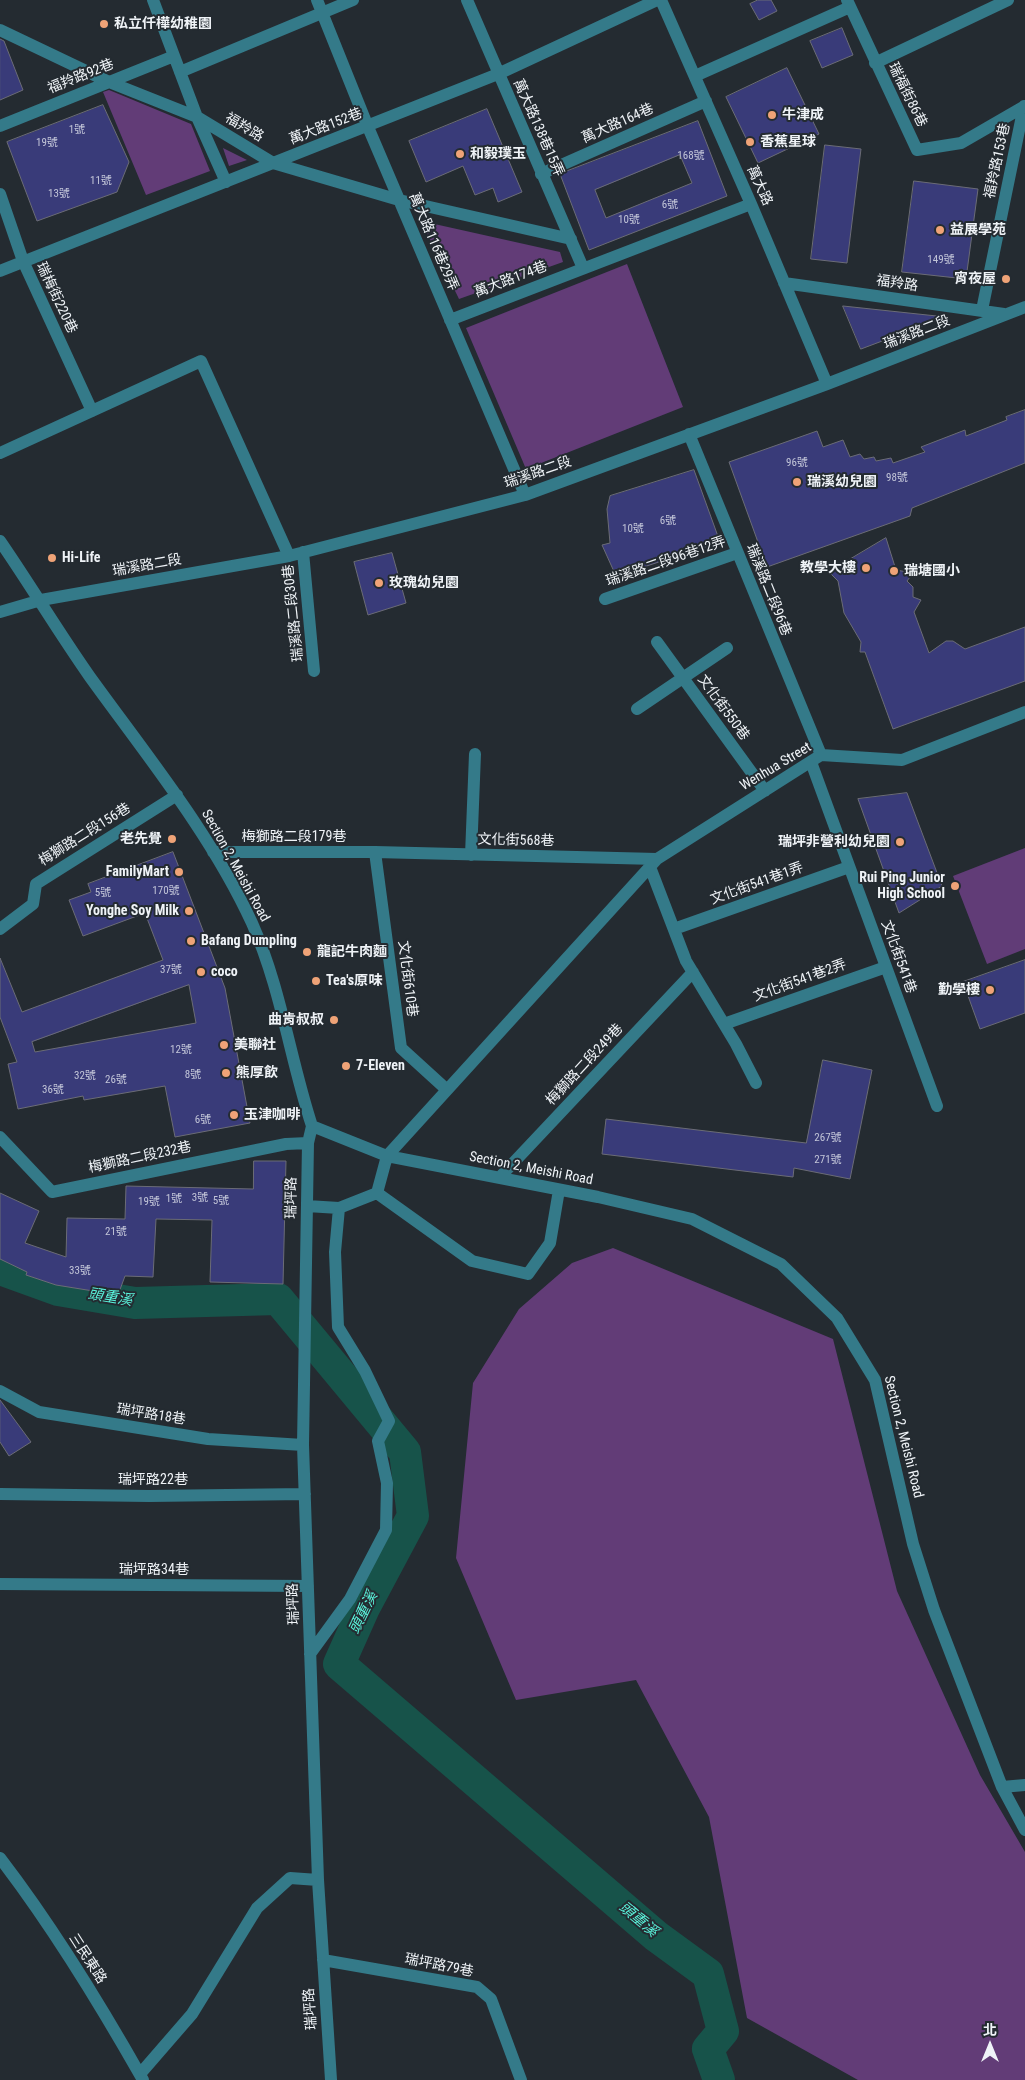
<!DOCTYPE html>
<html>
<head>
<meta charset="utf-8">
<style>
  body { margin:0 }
  #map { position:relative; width:1025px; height:2080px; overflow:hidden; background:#242b31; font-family:"Roboto Condensed","Noto Sans TC",sans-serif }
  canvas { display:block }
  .north { position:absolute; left:965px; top:2020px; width:50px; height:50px; -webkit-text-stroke:4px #242b31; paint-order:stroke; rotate:0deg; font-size:14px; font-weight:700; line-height:20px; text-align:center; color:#eff3f7 }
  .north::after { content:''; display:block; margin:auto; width:18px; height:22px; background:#eff3f7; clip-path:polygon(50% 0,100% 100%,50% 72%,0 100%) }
</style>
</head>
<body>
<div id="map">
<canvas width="1025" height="2080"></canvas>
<div class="north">北</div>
</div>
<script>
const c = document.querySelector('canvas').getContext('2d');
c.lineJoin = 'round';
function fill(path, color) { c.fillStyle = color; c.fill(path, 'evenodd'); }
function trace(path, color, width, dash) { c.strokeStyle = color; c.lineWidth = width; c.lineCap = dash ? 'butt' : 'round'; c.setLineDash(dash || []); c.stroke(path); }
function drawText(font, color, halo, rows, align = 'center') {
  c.font = font + ' "Roboto Condensed","Noto Sans TC",sans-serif'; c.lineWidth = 4; c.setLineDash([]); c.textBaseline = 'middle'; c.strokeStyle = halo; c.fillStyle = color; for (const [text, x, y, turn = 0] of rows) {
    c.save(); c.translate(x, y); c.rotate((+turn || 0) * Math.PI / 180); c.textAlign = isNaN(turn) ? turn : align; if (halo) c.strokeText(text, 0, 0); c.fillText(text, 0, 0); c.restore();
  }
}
const green = new Path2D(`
  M223,148L247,160L229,166Z
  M1025,848V949L987,964L953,876Z`);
const forest = new Path2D(`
  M109,90L191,124L210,171L146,195L103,92Z
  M421,221L560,252L563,262L459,299Z
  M627,264L683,407L526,469L466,328Z
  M613,1248L833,1339L897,1591L980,1775L1025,1852V2080H858L747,2018L709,1817L636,1680L516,1700L456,1558L473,1383L519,1309L572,1263Z`);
const river = new Path2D(`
  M0,1269L58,1290L135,1303L278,1299L405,1452L413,1516L364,1608L339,1664L656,1936L708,1974L723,2031L708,2049L719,2080`);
const building = new Path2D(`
  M758,0H771L777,11L759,20L750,4Z
  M842,28L853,55L822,68L810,41Z
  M0,39L4,41L23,90L0,100Z
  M787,68L819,134L758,163L726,97Z
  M103,105L129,162L117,192L37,221L7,142Z
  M487,109L522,192L498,202L493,188L475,195L463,166L426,182L409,141Z
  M698,121L727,196L589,250L560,174ZM680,155L692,183L606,218L595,190Z
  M825,145L861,149L847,263L811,259Z
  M914,181L978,189L966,279L902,272Z
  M843,306L946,317L861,349Z
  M1025,410V463L912,508L910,516L767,567L729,462L817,431L823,447L843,440L850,457L860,454L864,459L874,457L876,461L891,458L893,463L925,452L921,447L965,430L966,436L1007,420L1006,417Z
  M694,470L720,542L616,576L602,545L610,543L607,509L610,496Z
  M886,538L896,570L913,573L907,581L913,587V597L921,600L914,612L929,653L946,641H953L965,649L1025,627V681L893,729L865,652H860L861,642L844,613L838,581L829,572Z
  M392,553L406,603L368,615L354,562Z
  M907,793L942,886L899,913L858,799Z
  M173,852L225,988L250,1123L175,1137L165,1086L84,1100L83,1096L18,1109L8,1064L17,1062L0,1017V958L22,1012L163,960L145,913L83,936L69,900L91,892L88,884ZM189,985L196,1023L35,1052L32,1042Z
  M1025,960V1013L980,1029L963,982Z
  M823,1060L872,1070L850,1179L794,1168L793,1177L602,1154L606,1119L806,1143Z
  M254,1161H286L283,1284L210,1282L212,1220L156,1219L153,1277L125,1276L118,1295L56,1285L26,1275L27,1272L0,1259V1193L39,1211L25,1243L66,1257L67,1218L125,1219L126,1186L253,1189Z
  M0,1400L31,1442L9,1456L0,1442Z`);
const minor = new Path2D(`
  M153,0L197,117L226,182
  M317,0L368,127L525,495
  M467,0L583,268
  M661,0L751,204L827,384
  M847,0L917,150L961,143L1025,106
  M0,30L109,82L197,117L273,163L399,200L571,239
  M875,63L1008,0
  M180,72L353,0
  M695,76L850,7
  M0,126L174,56
  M541,174L706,101
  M0,194L23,261L92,411
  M0,271L498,74L657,0
  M784,283L1004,314
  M982,310L1024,106
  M450,320L751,204
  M689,434L821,755
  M0,453L201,361L289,556
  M0,541C31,586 59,633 90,677C147,756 211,834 252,923C281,988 290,1059 312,1126L387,1156L598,1197L692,1219L781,1264L837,1318L875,1380L913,1544L934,1610L1002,1787L1025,1830
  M303,552L314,671
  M605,599L737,553
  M0,612L41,600L289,556L525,495L827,384L1025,307
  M657,642L765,791
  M637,709L727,648
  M811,762L937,1106
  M213,852H375L657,859
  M375,852L401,1048L446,1089
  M471,855L475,754
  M650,867L686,961L736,1044L756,1083
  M0,929L33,904L36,884L177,795
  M674,929L849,867
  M724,1024L886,967
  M312,1126L308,1143L303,1445L318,1880L331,2080
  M0,1137L52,1192L286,1144L308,1143
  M499,1178L693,972
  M559,1190L550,1243L528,1274L472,1261L377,1193L387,1156L657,859L821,755L902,760L1025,712
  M307,1206L339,1208L377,1193
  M0,1391L39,1412L208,1439L303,1445
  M0,1494L149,1496L305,1494
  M0,1584L308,1586
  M310,1654L350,1599L386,1530L387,1483L378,1441L389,1421L365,1371L338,1327L335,1252L339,1208
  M1002,1787L1025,1785
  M0,1858C53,1927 100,2004 143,2080
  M323,1960L477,1987L491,1999L521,2080
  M140,2074L192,2014L257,1908L290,1878L318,1880`);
const markers = [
  [104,24,5,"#efa377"],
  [772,115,5,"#efa377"],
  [750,142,5,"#efa377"],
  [460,154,5,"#efa377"],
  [940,230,5,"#efa377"],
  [1006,279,5,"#efa377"],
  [797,482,5,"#efa377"],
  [52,558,5,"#efa377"],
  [866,568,5,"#efa377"],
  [894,571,5,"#efa377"],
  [379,583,5,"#efa377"],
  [172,839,5,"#efa377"],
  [900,842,5,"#efa377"],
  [179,872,5,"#efa377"],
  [955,886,5,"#efa377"],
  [189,911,5,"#efa377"],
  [191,941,5,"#efa377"],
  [307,952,5,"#efa377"],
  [201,972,5,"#efa377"],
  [316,981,5,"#efa377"],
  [990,990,5,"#efa377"],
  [334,1020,5,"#efa377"],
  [224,1045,5,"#efa377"],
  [346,1066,5,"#efa377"],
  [226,1073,5,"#efa377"],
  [234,1115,5,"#efa377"]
];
const numberNames = [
  ["1號",77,130],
  ["19號",47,143],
  ["168號",691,156],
  ["11號",101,181],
  ["13號",59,194],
  ["6號",670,205],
  ["10號",629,220],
  ["149號",941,260],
  ["96號",797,463],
  ["98號",897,478],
  ["6號",668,521],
  ["10號",633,529],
  ["170號",166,891],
  ["5號",103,893],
  ["37號",171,970],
  ["12號",181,1050],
  ["8號",193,1075],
  ["32號",85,1076],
  ["26號",116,1080],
  ["36號",53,1090],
  ["6號",203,1120],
  ["267號",828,1138],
  ["271號",828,1160],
  ["3號",200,1198],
  ["1號",174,1199],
  ["5號",221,1201],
  ["19號",149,1202],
  ["21號",116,1232],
  ["33號",80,1271]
];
const poiNames = [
  ["私立仟樺幼稚園",114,24],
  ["牛津成",782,115],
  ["香蕉星球",760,142],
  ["和毅璞玉",470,154],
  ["益展學苑",950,230],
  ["宵夜屋",996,279,"right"],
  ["瑞溪幼兒園",807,482],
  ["Hi-Life",62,558],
  ["教學大樓",856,568,"right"],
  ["瑞塘國小",904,571],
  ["玫瑰幼兒園",389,583],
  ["老先覺",162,839,"right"],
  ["瑞坪非營利幼兒園",890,842,"right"],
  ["FamilyMart",169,872,"right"],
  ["Rui Ping Junior",945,878,"right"],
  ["High School",945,894,"right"],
  ["Yonghe Soy Milk",179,911,"right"],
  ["Bafang Dumpling",201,941],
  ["龍記牛肉麵",317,952],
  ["coco",211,972],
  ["Tea's原味",326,981],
  ["勤學樓",980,990,"right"],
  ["曲肯叔叔",324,1020,"right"],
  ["美聯社",234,1045],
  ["7-Eleven",356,1066],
  ["熊厚飲",236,1073],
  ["玉津咖啡",244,1115]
];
const streetNames = [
  ["福羚路92巷",81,77,-22],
  ["瑞福街86巷",907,95,64],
  ["萬大路164巷",618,124,-24],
  ["萬大路152巷",326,127,-21],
  ["福羚路",244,128,31],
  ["萬大路138巷15弄",538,128,66],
  ["福羚路153巷",998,161,-78],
  ["萬大路",759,186,66],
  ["萬大路116巷29弄",433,242,67],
  ["萬大路174巷",511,280,-21],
  ["福羚路",897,284,8],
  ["瑞梅街220巷",56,298,65],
  ["瑞溪路二段",917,333,-21],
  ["瑞溪路二段",538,473,-19],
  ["瑞溪路二段96巷12弄",666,562,-19],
  ["瑞溪路二段",147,566,-10],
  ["瑞溪路二段96巷",768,590,68],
  ["瑞溪路二段30巷",294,613,-96],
  ["文化街550巷",723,708,54],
  ["Wenhua Street",776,767,-31],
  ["梅獅路二段156巷",85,835,-32],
  ["梅獅路二段179巷",294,837],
  ["文化街568巷",516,841,1],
  ["Section 2, Meishi Road",235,866,61],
  ["文化街541巷1弄",757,884,-20],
  ["文化街541巷",898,957,70],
  ["文化街610巷",407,979,83],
  ["文化街541巷2弄",800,981,-20],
  ["梅獅路二段249巷",585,1065,-47],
  ["梅獅路二段232巷",140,1158,-12],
  ["Section 2, Meishi Road",531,1169,11],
  ["瑞坪路",292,1198,-89],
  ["瑞坪路18巷",151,1415,9],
  ["Section 2, Meishi Road",903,1437,76],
  ["瑞坪路22巷",153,1480],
  ["瑞坪路34巷",154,1570],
  ["瑞坪路",294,1604,-92],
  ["三民東路",87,1959,57],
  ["瑞坪路79巷",439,1966,11],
  ["瑞坪路",311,2009,-94]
];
const waterNames = [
  ["頭重溪",110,1298,9],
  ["頭重溪",364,1613,-64],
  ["頭重溪",638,1920,40]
];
fill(green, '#613c77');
fill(forest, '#623c77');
trace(river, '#17534a', 32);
fill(building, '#393b79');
trace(building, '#6b6c76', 1);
trace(minor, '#347a89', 12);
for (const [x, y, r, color] of markers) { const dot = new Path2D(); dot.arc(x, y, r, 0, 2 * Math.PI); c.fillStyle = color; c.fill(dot); trace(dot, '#242b31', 2); }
drawText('11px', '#c2c5d8', null, numberNames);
drawText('bold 14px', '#eff3f7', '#242b31', poiNames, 'left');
drawText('14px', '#eff3f7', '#242b31', streetNames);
drawText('italic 15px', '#5af4dc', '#242b31', waterNames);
</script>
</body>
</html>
